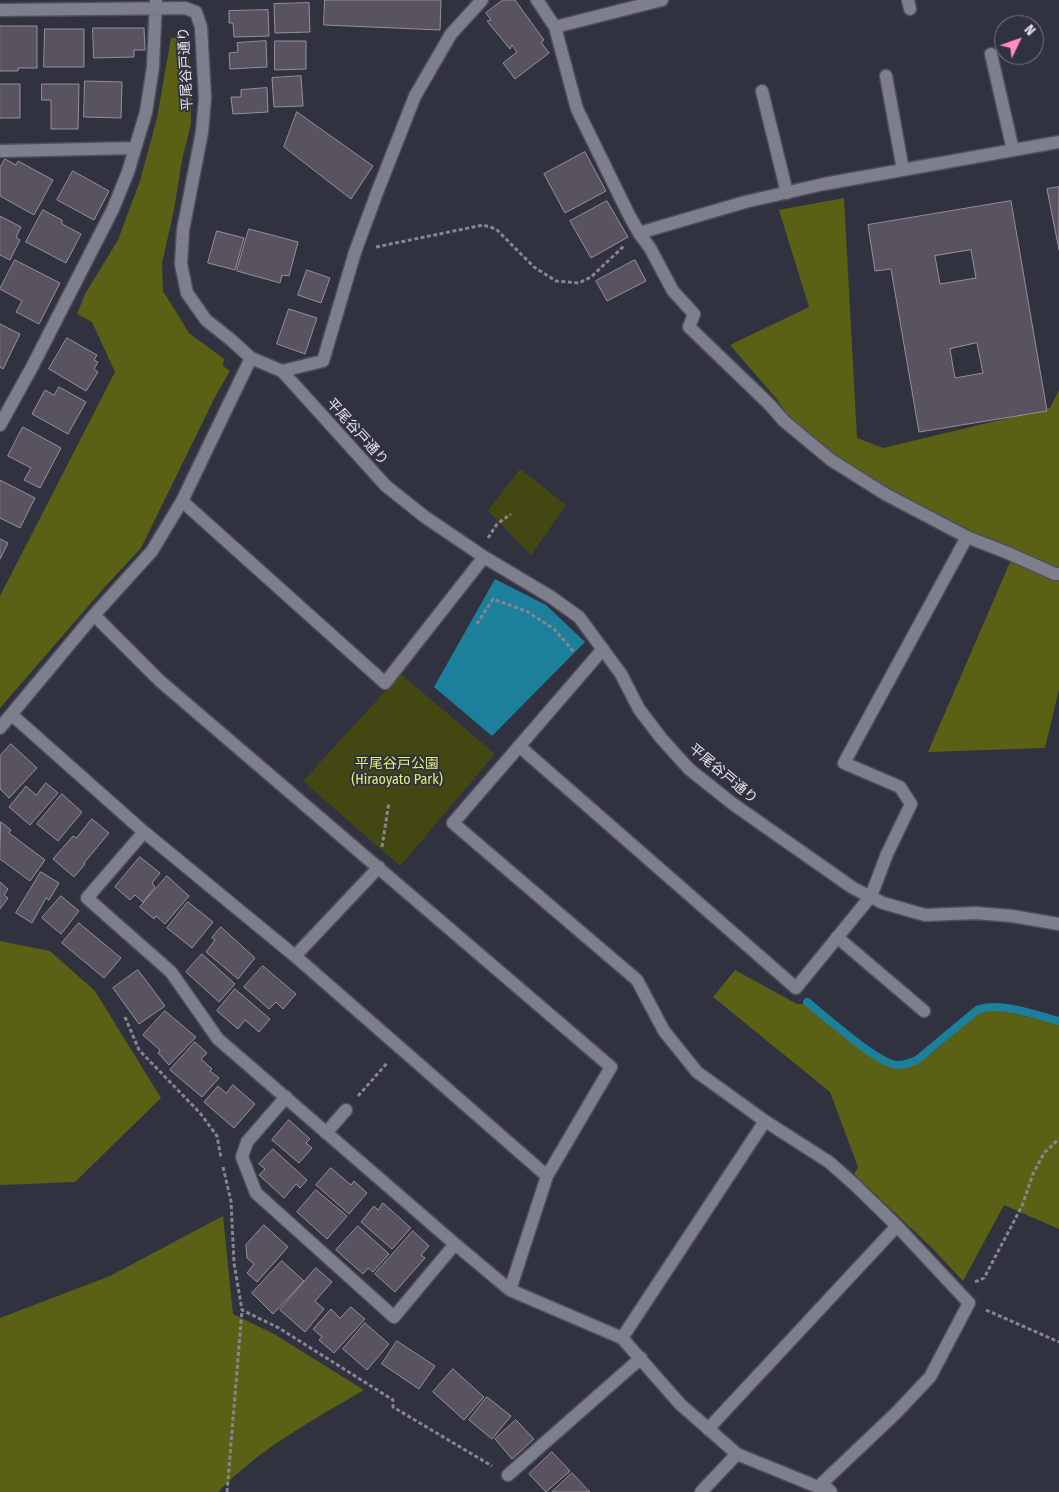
<!DOCTYPE html>
<html>
<head>
<meta charset="utf-8">
<style>
  body { margin:0 }
  #map { position:relative; width:1059px; height:1492px; overflow:hidden; background:#31323f; font-family:"Fira Sans Condensed",sans-serif }
  canvas { display:block }
  .north { position:absolute; left:994px; top:15px; width:50px; height:50px; box-sizing:border-box; background:#31323f; border:1px solid #797a85; border-radius:50%; rotate:48deg; font-size:14px; font-weight:700; line-height:20px; text-align:center; color:#e4e5ed }
  .north::after { content:''; display:block; margin:auto; width:18px; height:22px; background:#fd8ebf; clip-path:polygon(50% 0,100% 100%,50% 72%,0 100%) }
</style>
</head>
<body>
<div id="map">
<canvas width="1059" height="1492"></canvas>
<div class="north">N</div>
</div>
<script>
const c = document.querySelector('canvas').getContext('2d');
c.lineJoin = 'round';
function fill(path, color) { c.fillStyle = color; c.fill(path, 'evenodd'); }
function trace(path, color, width, dash) { c.strokeStyle = color; c.lineWidth = width; c.lineCap = dash ? 'butt' : 'round'; c.setLineDash(dash || []); c.stroke(path); }
function drawText(font, color, halo, rows, align = 'center') {
  c.font = font + ' "Fira Sans Condensed","Noto Sans JP",sans-serif'; c.lineWidth = 4; c.setLineDash([]); c.textBaseline = 'middle'; c.strokeStyle = halo; c.fillStyle = color; for (const [text, x, y, turn = 0] of rows) {
    c.save(); c.translate(x, y); c.rotate((+turn || 0) * Math.PI / 180); c.textAlign = isNaN(turn) ? turn : align; if (halo) c.strokeText(text, 0, 0); c.fillText(text, 0, 0); c.restore();
  }
}
const green = new Path2D(`
  M520,469L566,505L531,555L488,511Z
  M401,674L495,754L400,866L303,781Z`);
const forest = new Path2D(`
  M187,37L191,84V124L182,160L174,210L162,263L163,291L189,333L224,359L223,366L230,371L216,395L141,548L103,589L0,708V596L115,372L92,322L77,314L85,294L118,240L140,181L157,118L171,38Z
  M844,198L857,438L883,448L1050,408L1059,390V689L1045,748L928,752L1011,560V550L926,510L886,488L855,469L822,446L788,416L776,398L730,345L809,307L779,210Z
  M0,941L50,951L95,991L161,1098L75,1182L0,1185Z
  M735,970L797,1004H806L876,1060L897,1068L910,1066L932,1053L979,1012L985,1009H995L1059,1024V1229L1004,1205L963,1281L932,1248L854,1174L858,1167L830,1092L713,997Z
  M223,1216L233,1314L274,1334L364,1390C313,1420 259,1449 218,1492H0V1318L110,1276Z`);
const water = new Path2D(`
  M495,579L546,605L585,642L492,736L434,687Z`);
const stream = new Path2D(`
  M807,1002C825,1016 879,1065 898,1065C905,1065 911,1062 917,1060L977,1010C999,1001 1036,1015 1059,1021`);
const building = new Path2D(`
  M325,0H441L440,30L324,25Z
  M503,0H515L544,40L541,42L549,53L515,79L503,63L517,52L512,45L510,49L487,21L491,20L486,13Z
  M309,3L310,32L275,33L274,4Z
  M268,10L269,36L234,37L233,23H229V11Z
  M0,26H37V68H18V71H0Z
  M93,28H144L145,50H134V57L94,58Z
  M45,29H84V67H44Z
  M266,41L267,67L230,69L229,53L238,52L237,43Z
  M275,41H306V69L275,70Z
  M301,76L303,106L274,107L272,78Z
  M85,81L122,82L121,118L84,117Z
  M0,84H20V118H0Z
  M42,84H79L78,129H51V100H42Z
  M267,88L268,112L233,114L231,97H241V90Z
  M297,112L373,166L351,199L284,147Z
  M585,152L606,191L565,213L544,174Z
  M5,159L16,165L18,161L53,180L34,215L0,196V168Z
  M73,171L109,191L94,220L57,200Z
  M1059,187V250L1047,189Z
  M607,201L628,237L591,258L570,221Z
  M1011,201L1047,411L919,432L891,269L875,271L868,225ZM971,250L976,278L940,284L935,256ZM977,343L983,373L955,378L950,349Z
  M43,210L62,220V224L81,234L66,263L26,242Z
  M0,216L21,227L16,237L20,240L10,260L0,255Z
  M249,229L298,242L289,276L282,275L280,283L237,271Z
  M217,231L244,238L235,270L208,263Z
  M15,260L60,283L39,324L16,312L22,301L0,289Z
  M635,260L646,281L607,301L596,281Z
  M307,270L330,278L321,303L298,295Z
  M289,309L317,318L305,354L277,344Z
  M0,324L20,334L3,369L0,367Z
  M67,338L97,355L94,360L98,362L94,369L98,372L86,391L49,369Z
  M59,387L86,402L68,434L32,414L45,390L54,395Z
  M23,427L61,448L40,488L24,480L31,468L8,456Z
  M0,480L35,498L20,528L0,518Z
  M0,539L8,543L0,559Z
  M11,744L37,768L9,798L0,789V756Z
  M46,783L58,793L30,825L9,807L26,786L36,795Z
  M62,794L82,812L58,841L37,824Z
  M92,819L109,833L84,863L85,864L74,877L53,859L73,836L76,838Z
  M1,822L11,830L9,833L45,860L30,881L0,859Z
  M140,857L160,873L152,883L155,887L143,902L135,895L130,900L115,887Z
  M41,872L59,883L49,900L46,898L32,923L16,913Z
  M167,876L189,896L165,924L156,916L154,919L140,907Z
  M0,882L8,889L4,895L8,898L0,909Z
  M61,896L79,911L61,934L42,918Z
  M188,902L213,922L192,948L167,928Z
  M79,923L121,958L104,978L62,943Z
  M221,927L255,958L238,979L206,952L215,940L212,938Z
  M202,954L235,984L219,1002L186,972Z
  M263,966L296,994L283,1009L276,1002L269,1009L244,987Z
  M138,970L165,1006L139,1024L113,988Z
  M235,989L270,1019L259,1032L245,1020L238,1029L217,1011Z
  M165,1011L196,1037L169,1065L158,1053L160,1050L143,1035Z
  M195,1042L207,1053L201,1059L212,1069L210,1071L219,1078L202,1097L170,1070Z
  M233,1085L255,1104L234,1128L204,1102L218,1086L226,1093Z
  M289,1120L310,1139L306,1143L312,1148L299,1163L272,1140Z
  M273,1149L307,1180L300,1188L296,1184L284,1198L259,1175L265,1169L259,1164Z
  M331,1168L351,1185L354,1181L367,1193L349,1214L316,1185Z
  M316,1190L347,1216L327,1239L297,1212Z
  M383,1203L411,1228L392,1249L361,1222L374,1206L378,1210Z
  M264,1225L288,1247L257,1282L247,1273L254,1264L247,1258L246,1245Z
  M358,1226L389,1254L373,1272L368,1268L363,1274L336,1250Z
  M413,1231L429,1246L421,1255L425,1258L395,1292L375,1274Z
  M282,1261L304,1281L273,1314L252,1293Z
  M316,1268L332,1282L315,1301L324,1309L305,1332L280,1310Z
  M351,1307L365,1319L334,1353L319,1340L322,1337L313,1329L331,1309L340,1318Z
  M365,1323L389,1344L367,1370L343,1349Z
  M397,1341L435,1366L419,1389L382,1364Z
  M453,1369L484,1397L464,1420L433,1392Z
  M487,1397L511,1416L492,1439L469,1420Z
  M516,1420L534,1439L512,1459L495,1439Z
  M552,1452L570,1471L546,1492L529,1474Z
  M572,1473L590,1492H552Z`);
const path = new Path2D(`
  M376,247L483,225L496,229L534,267L556,281L579,283L591,277L625,245
  M488,538L497,524L511,514
  M477,624L493,599L528,612L554,629L575,653
  M382,847L389,802
  M125,1017L139,1050L200,1113L217,1136L221,1158
  M358,1096L388,1062
  M223,1167L231,1201L234,1263L242,1310L279,1328L393,1400V1407L492,1466
  M975,1282L984,1278L1022,1206L1033,1174L1044,1153L1059,1139
  M986,1310L1059,1342
  M227,1492L242,1310`);
const minor = new Path2D(`
  M537,0L555,27L577,109L628,213L639,233L745,202L824,184L1059,142
  M908,0L910,9
  M0,10L185,8L196,12L201,27L205,98L202,132L183,230L181,264L187,293L206,320L230,339L251,358L282,371L386,486L425,517L484,557L551,597L579,617L621,674L639,709L661,738L689,769L733,804L853,888L883,903L925,915L976,913L1012,916L1059,924
  M555,27L662,0
  M991,54L1013,150
  M886,76L903,170
  M762,91L787,193
  M0,151L134,148
  M639,233L650,248L673,291L694,314L689,327L769,404L784,421L831,460L885,494L967,537L1008,553L1055,574H1059
  M282,371L323,361L355,252L378,190L415,96L451,34L482,0
  M0,425L32,367L113,209L128,172L146,112L153,67L156,0
  M182,501L385,683L484,557
  M94,615L160,681L611,1067L547,1176L510,1290
  M603,649L453,823L637,980L664,1031L697,1072L765,1121L829,1162L855,1185L897,1226L969,1303L930,1377L896,1413L818,1487
  M12,715L144,832L295,956L547,1176
  M0,728L94,615L152,551L182,501L251,358
  M519,746L796,988L871,896L887,854L911,804L900,787L844,763L967,537
  M144,832L87,898L171,972L218,1039L455,1244L510,1290L622,1338L680,1404L737,1454L818,1487L828,1489L831,1492
  M837,937L924,1011
  M295,956L379,867
  M286,1097L247,1142L242,1157L256,1193L394,1317L455,1244
  M326,1133L346,1110
  M622,1338L765,1121
  M708,1429L897,1226
  M508,1475L641,1358
  M701,1492L737,1454`);
const streetNames = [
  ["平尾谷戸通り",186,69,-93],
  ["平尾谷戸通り",357,432,48],
  ["平尾谷戸通り",723,774,40]
];
const parkNames = [
  ["平尾谷戸公園",397,764],
  ["(Hiraoyato Park)",397,780]
];
fill(green, '#434813');
fill(forest, '#5a6115');
fill(water, '#1c7f9c');
trace(stream, '#1c7f9c', 8);
fill(building, '#595360');
trace(building, '#978f9e', 1);
trace(minor, '#4e4f59', 15);
trace(path, '#858691', 3, [4, 2.5]);
trace(minor, '#7d7f8d', 12);
drawText('14px', '#e4e5ed', '#31323f', streetNames);
drawText('14px', '#e1ee70', '#31323f', parkNames);
</script>
</body>
</html>
